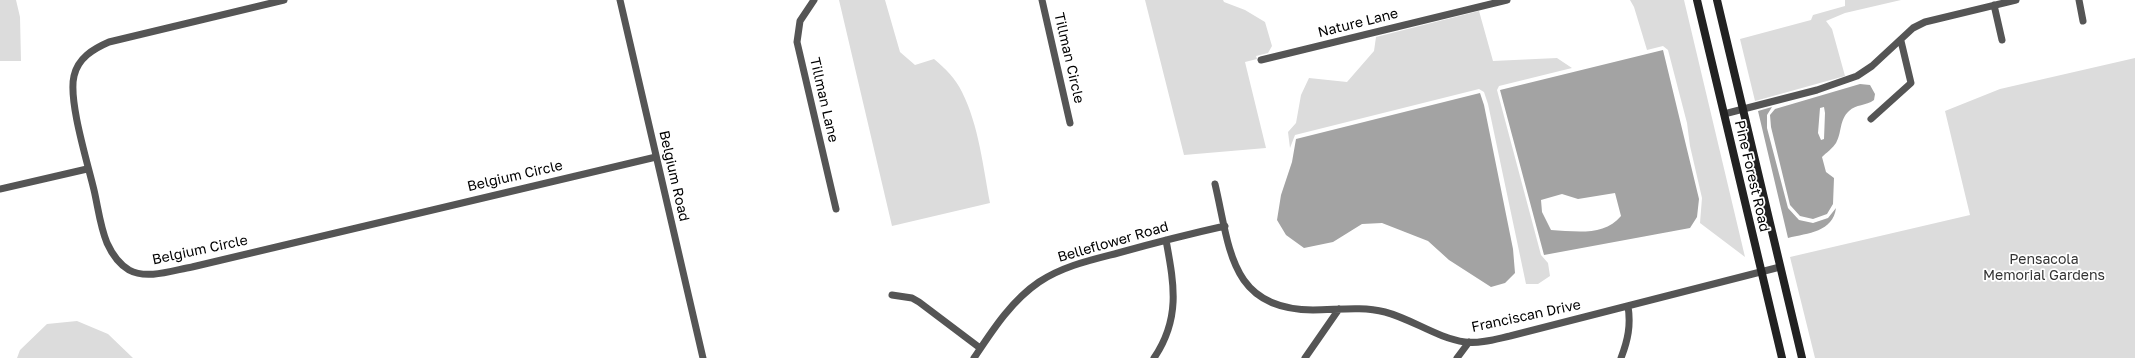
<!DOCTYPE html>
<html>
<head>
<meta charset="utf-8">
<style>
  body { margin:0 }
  canvas { display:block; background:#fff }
</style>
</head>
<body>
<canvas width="2135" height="358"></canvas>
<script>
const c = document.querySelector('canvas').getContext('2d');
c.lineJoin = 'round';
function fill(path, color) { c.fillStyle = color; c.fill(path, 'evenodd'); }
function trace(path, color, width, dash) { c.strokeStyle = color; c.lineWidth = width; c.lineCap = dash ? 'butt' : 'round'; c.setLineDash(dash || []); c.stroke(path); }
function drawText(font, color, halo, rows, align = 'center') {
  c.font = font + ' "Golos Text",sans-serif'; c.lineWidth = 3.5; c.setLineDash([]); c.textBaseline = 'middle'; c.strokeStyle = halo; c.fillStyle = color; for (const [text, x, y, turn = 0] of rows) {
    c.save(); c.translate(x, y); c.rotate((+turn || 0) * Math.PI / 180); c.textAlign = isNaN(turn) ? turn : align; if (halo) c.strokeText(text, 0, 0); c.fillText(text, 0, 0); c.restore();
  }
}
const green = new Path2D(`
  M0,0H16L20,17L21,61H0Z
  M839,0H885L900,52L915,65L934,59C945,68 956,79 962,92C979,126 983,167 990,203L892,226Z
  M1145,0H1223L1224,2L1245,10L1265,22L1272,46L1268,53L1256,56L1257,59L1245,62L1266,148L1184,155Z
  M1630,0H1684L1745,257L1700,223L1702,198L1690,146L1687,123L1668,50L1663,46L1647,50L1634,7Z
  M1845,0H1901L1845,13L1826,21L1832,29L1845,76L1755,101L1740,39L1811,20L1813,15L1845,6Z
  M1479,11L1493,61L1557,58L1572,68L1499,86L1497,90L1541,255L1548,263L1550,276L1538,284H1526L1488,104L1484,92L1479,89L1295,135L1290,148L1288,132L1296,123L1301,95L1309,78L1347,82L1374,51L1376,37Z
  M2135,58V358H1815L1790,257L1970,215L1945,111L2000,89Z
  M77,321L108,334L133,358H17L20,350L47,324Z`);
const water = new Path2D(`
  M1663,50L1699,199L1697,217L1690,228L1544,255L1500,90ZM1615,193L1621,216C1604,237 1574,231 1551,230L1542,212L1541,200L1562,194L1578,199Z
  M1860,84L1870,85L1875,94L1874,100C1866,106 1856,104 1849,111C1839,120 1842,133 1836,143C1833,148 1826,153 1822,157L1826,172L1834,178L1833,204L1827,214L1813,219L1800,216L1790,205L1771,127L1770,115L1775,109ZM1824,107L1825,113L1824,139L1821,140L1818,133L1820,108Z
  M1480,93L1484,105L1513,249L1515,273L1505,283L1491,287L1449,260L1428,241L1382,223L1362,224L1333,242L1304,248L1286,235L1277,220L1281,195L1292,162L1296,139Z
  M1772,107L1767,115V128L1788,208L1799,220L1813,223L1828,218L1836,208C1833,232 1808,233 1788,238L1758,111Z`);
const street = new Path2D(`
  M284,0L109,42C93,49 78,58 74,76C68,101 88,164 94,190C98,207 100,226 107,243C112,254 119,264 129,270C147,280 174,270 192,267L656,157
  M620,0L703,358
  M814,0L800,21L797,42L836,209
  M1042,0L1070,123
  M2079,0L2083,21
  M1994,5L2002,40
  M1261,60L1507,0
  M1724,114L1817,90L1857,76L1872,66L1913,28L1925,22L2016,0
  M1871,119L1911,83L1901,41
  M1215,184C1230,247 1229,310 1313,310C1337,310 1361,306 1385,312C1412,319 1437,338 1465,342C1480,344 1496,339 1510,336L1780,267
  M0,189L87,169
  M892,295L912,298L919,302L980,348
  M974,358C992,331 1011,301 1039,282C1063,266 1091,260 1118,253C1154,243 1189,234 1225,226
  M1154,358C1181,318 1174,284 1166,240
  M1305,358L1339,309
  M1457,358L1469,342
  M1621,358C1628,340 1631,325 1628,306`);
const secondary = new Path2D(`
  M1697,0L1782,358
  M1717,0L1802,358`);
const streetNames = [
  ["Nature Lane",1358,23,-14],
  ["Tillman Circle",1069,58,77],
  ["Tillman Lane",824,100,77],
  ["Belgium Circle",515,176,-13],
  ["Belgium Road",674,176,77],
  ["Pine Forest Road",1752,176,77],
  ["Belleflower Road",1113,242,-16],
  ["Belgium Circle",200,250,-12],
  ["Franciscan Drive",1526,316,-12]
];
const parkNames = [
  ["Pensacola",2044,260],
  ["Memorial Gardens",2044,276]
];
fill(green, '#dcdcdc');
fill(water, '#a3a3a3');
trace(street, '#555', 7);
trace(secondary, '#222', 8);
drawText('14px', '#000', '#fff', streetNames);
drawText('14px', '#333', '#fff', parkNames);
</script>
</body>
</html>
